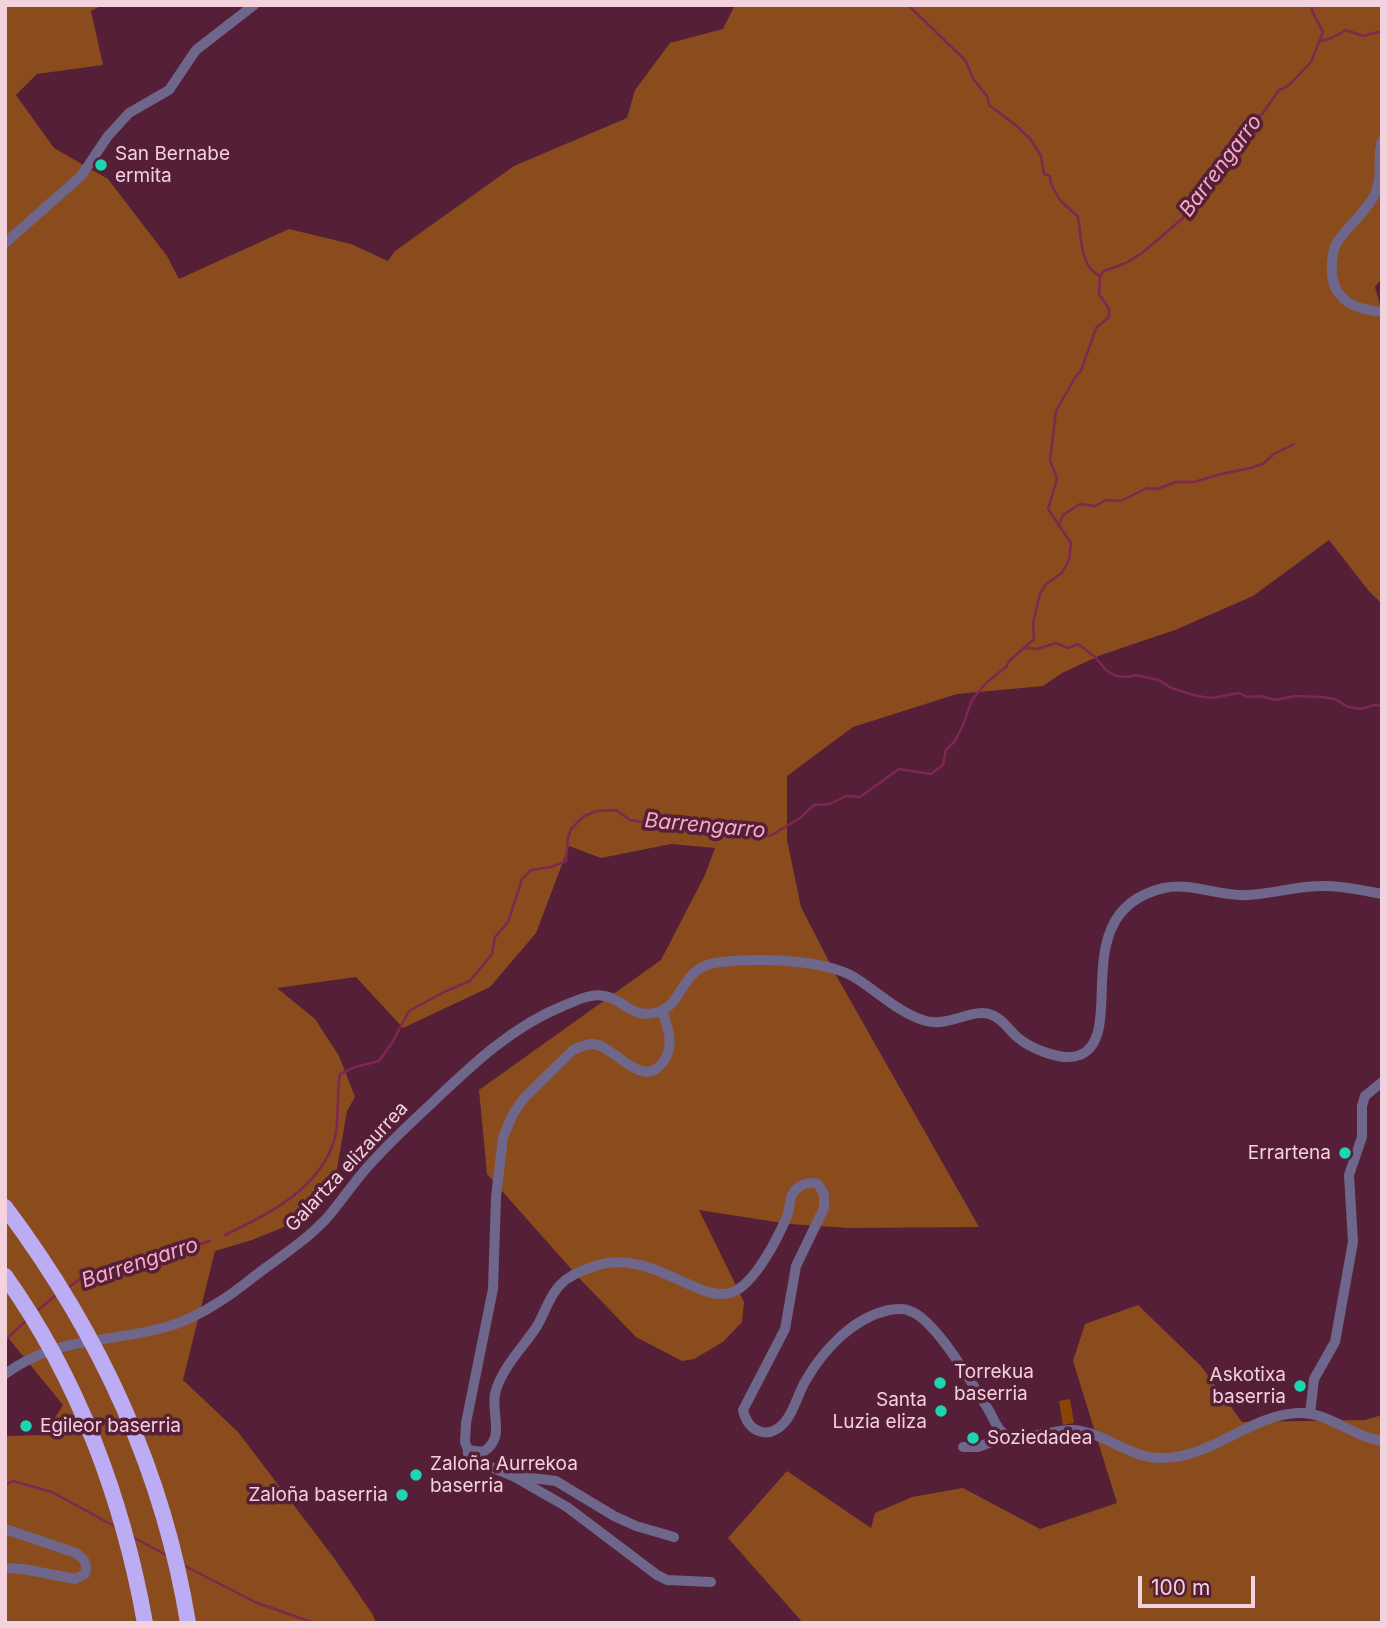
<!DOCTYPE html>
<html>
<head>
<meta charset="utf-8">
<style>
  body { margin:0 }
  #map { position:relative; width:1387px; height:1628px; overflow:hidden; background:#541f37; font-family:Inter,sans-serif }
  canvas { display:block }
  .frame { position:absolute; inset:0; border:7px solid #f3d1dd; pointer-events:none }
  .scale { position:absolute; left:1138px; top:1576px; width:117px; height:32px; box-sizing:border-box; border:4px solid #f3d1dd; border-top:0; padding-left:9px; font-size:21px; line-height:24px; white-space:nowrap; color:#f3d1dd; -webkit-text-stroke:5px #541f37; paint-order:stroke }
</style>
</head>
<body>
<div id="map">
<canvas width="1387" height="1628"></canvas>
<div class="frame"></div>
<div class="scale">100 m</div>
</div>
<script>
const c = document.querySelector('canvas').getContext('2d');
c.lineJoin = 'round';
function fill(path, color) { c.fillStyle = color; c.fill(path, 'evenodd'); }
function trace(path, color, width, dash) { c.strokeStyle = color; c.lineWidth = width; c.lineCap = dash ? 'butt' : 'round'; c.setLineDash(dash || []); c.stroke(path); }
function drawText(font, color, halo, rows, align = 'center') {
  c.font = font + ' Inter,sans-serif'; c.lineWidth = 7; c.setLineDash([]); c.textBaseline = 'middle'; c.strokeStyle = halo; c.fillStyle = color; for (const [text, x, y, turn = 0] of rows) {
    c.save(); c.translate(x, y); c.rotate((+turn || 0) * Math.PI / 180); c.textAlign = isNaN(turn) ? turn : align; if (halo) c.strokeText(text, 0, 0); c.fillText(text, 0, 0); c.restore();
  }
}
const green = new Path2D(`
  M1070,1399L1074,1423L1063,1425L1059,1401Z`);
const forest = new Path2D(`
  M5,5H103L91,11L103,65L37,74L16,95L54,148L108,179L167,256L179,279L289,229L351,244L388,261L395,251L514,166L627,118L635,90L670,43L723,29L735,5H1382V278L1375,287L1382,312V604L1368,590L1329,540L1253,596L1175,630L1101,655L1062,673L1043,686L957,694L853,727L787,776V840L801,907L837,977L979,1227L849,1228L789,1224L699,1210L744,1302L742,1322L723,1342L694,1359L682,1361L636,1337L580,1279L487,1174L479,1090L661,960L705,875L715,848L671,844L601,858L569,846L536,933L490,987L403,1028L356,977L277,988L315,1019L339,1056L355,1097L347,1111L335,1180L289,1225L252,1240L215,1251L183,1380L238,1432L334,1558L373,1615L376,1623H5V1436L44,1435L63,1405L5,1334Z
  M1138,1305L1201,1366L1242,1422L1365,1420L1382,1415V1623H803L728,1538L787,1471L871,1528L875,1513L912,1497L963,1488L1040,1529L1117,1503L1073,1361L1085,1324Z`);
const stream = new Path2D(`
  M908,5L965,60L974,80L987,96L989,105L1018,127L1031,140L1041,156L1044,174L1050,176L1051,184L1060,200L1078,217C1082,237 1079,266 1100,276
  M1320,41L1332,38L1346,30L1363,36L1382,31
  M1100,276L1104,271L1126,263L1142,253L1183,218L1190,201L1210,176L1233,157L1250,124L1263,113L1279,90L1288,86L1311,62L1323,32L1312,11V5
  M1058,526L1063,515L1080,504L1095,506L1106,500L1121,501L1147,488L1157,489L1176,482H1194L1221,474L1251,468L1264,463L1274,454L1294,444
  M1024,648L1037,649L1056,643L1068,648L1078,644L1094,656L1107,671L1116,676L1128,677L1135,675L1159,680L1171,688L1197,696L1211,698L1239,693L1247,697L1260,696L1275,700L1295,696L1321,697L1335,699L1348,707L1361,709L1374,705L1382,706
  M225,1235C267,1215 316,1191 333,1144C340,1127 336,1095 340,1074L355,1067L379,1061L392,1043L409,1011L444,992L470,981L492,954L495,937L508,922L522,879L531,870L551,867L566,861L568,838L571,829L584,816L597,811L616,810L630,820L690,830L722,833L732,829L770,836L800,818L814,805L830,804L846,796L860,797L899,769L931,774L943,765L946,750L955,741L963,725L972,700L986,683L1006,667L1009,661L1034,639L1033,623L1040,594L1046,584L1062,573L1069,560L1071,543L1048,509L1057,479L1050,460L1056,411L1076,376L1081,371L1096,328L1109,317V309L1099,294L1100,276
  M68,1288L81,1278L210,1241
  M37,1311L56,1295
  M5,1340L27,1320
  M5,1485L13,1481L52,1492L116,1527
  M131,1536L168,1556
  M183,1565L255,1602L314,1623`);
const minor = new Path2D(`
  M1382,141C1376,158 1384,173 1375,194C1366,213 1349,224 1338,241C1333,247 1333,255 1332,262C1329,297 1350,309 1382,312
  M5,243L81,176L108,136L129,113L169,90L196,50L254,5
  M662,1011C668,1027 674,1044 665,1059C644,1094 615,1046 594,1044C586,1043 580,1047 573,1050L524,1098L513,1114L503,1137L496,1197L493,1289L466,1423L465,1442L468,1450L483,1452C506,1438 491,1415 495,1394C501,1368 523,1348 537,1326C545,1313 549,1296 560,1285C568,1276 580,1271 592,1267C650,1245 699,1306 733,1292C755,1283 778,1238 787,1216C790,1209 789,1201 792,1195C797,1185 808,1181 818,1184L824,1194V1208L796,1266L785,1329L743,1410C748,1432 768,1441 785,1422C795,1410 798,1393 806,1380C824,1349 853,1318 889,1310C895,1309 904,1308 910,1311C936,1320 973,1385 988,1409C994,1419 998,1433 1010,1437C1023,1441 1056,1429 1073,1430C1105,1432 1130,1459 1163,1458C1213,1457 1249,1416 1297,1413C1328,1411 1352,1437 1382,1441
  M5,1374C59,1335 107,1344 166,1327C185,1322 202,1313 219,1302C234,1293 247,1282 260,1272C283,1255 306,1240 326,1219C343,1200 356,1178 374,1160C393,1139 414,1120 434,1101C473,1064 513,1026 563,1006C575,1001 591,993 604,996C625,999 631,1020 658,1012C685,1004 679,966 721,962C757,958 823,959 854,977C877,991 900,1014 926,1021C951,1027 973,1007 992,1015C1003,1019 1009,1030 1017,1037C1031,1049 1063,1062 1080,1055C1129,1035 1063,911 1164,888C1192,882 1220,897 1248,895C1267,894 1287,889 1306,887C1332,884 1357,889 1382,894
  M1310,1414L1314,1379L1335,1342L1353,1242L1349,1175L1362,1137V1106L1365,1096L1382,1082
  M963,1447H978L1007,1436
  M468,1450V1456L473,1460L513,1476L567,1507L657,1575L667,1580L711,1582
  M516,1476L556,1481L614,1516L636,1526L674,1537
  M5,1529L76,1553C84,1559 88,1563 85,1574L75,1579L23,1569L5,1568`);
const highwayBridge = new Path2D(`
  M5,1207C98,1331 163,1469 188,1623
  M5,1276C78,1378 123,1500 145,1623`);
const markers = [
  [101,165,7,"#1dd5b1"],
  [1345,1153,7,"#1dd5b1"],
  [940,1383,7,"#1dd5b1"],
  [1300,1386,7,"#1dd5b1"],
  [941,1411,7,"#1dd5b1"],
  [26,1426,7,"#1dd5b1"],
  [973,1438,7,"#1dd5b1"],
  [416,1475,7,"#1dd5b1"],
  [402,1495,7,"#1dd5b1"]
];
const poiNames = [
  ["San Bernabe",115,154],
  ["ermita",115,176],
  ["Errartena",1331,1153,"right"],
  ["Torrekua",954,1372],
  ["baserria",954,1394],
  ["Askotixa",1286,1375,"right"],
  ["baserria",1286,1397,"right"],
  ["Santa",927,1400,"right"],
  ["Luzia eliza",927,1422,"right"],
  ["Egileor baserria",40,1426],
  ["Soziedadea",987,1438],
  ["Zaloña Aurrekoa",430,1464],
  ["baserria",430,1486],
  ["Zaloña baserria",388,1495,"right"]
];
const streetNames = [
  ["Galartza elizaurrea",347,1167,-47]
];
const waterNames = [
  ["Barrengarro",1221,166,-53],
  ["Barrengarro",705,826,5],
  ["Barrengarro",140,1263,-18]
];
fill(green, '#8a4504');
fill(forest, '#8a4c1d');
trace(stream, '#7f2751', 2.5);
trace(minor, '#6e668b', 10);
trace(highwayBridge, '#bcacf4', 16);
for (const [x, y, r, color] of markers) { const dot = new Path2D(); dot.arc(x, y, r, 0, 2 * Math.PI); c.fillStyle = color; c.fill(dot); trace(dot, '#541f37', 2.5); }
drawText('19px', '#f3d1dd', '#541f37', poiNames, 'left');
drawText('19px', '#f3d1dd', '#541f37', streetNames);
drawText('italic 21px', '#f5aac8', '#541f37', waterNames);
</script>
</body>
</html>
